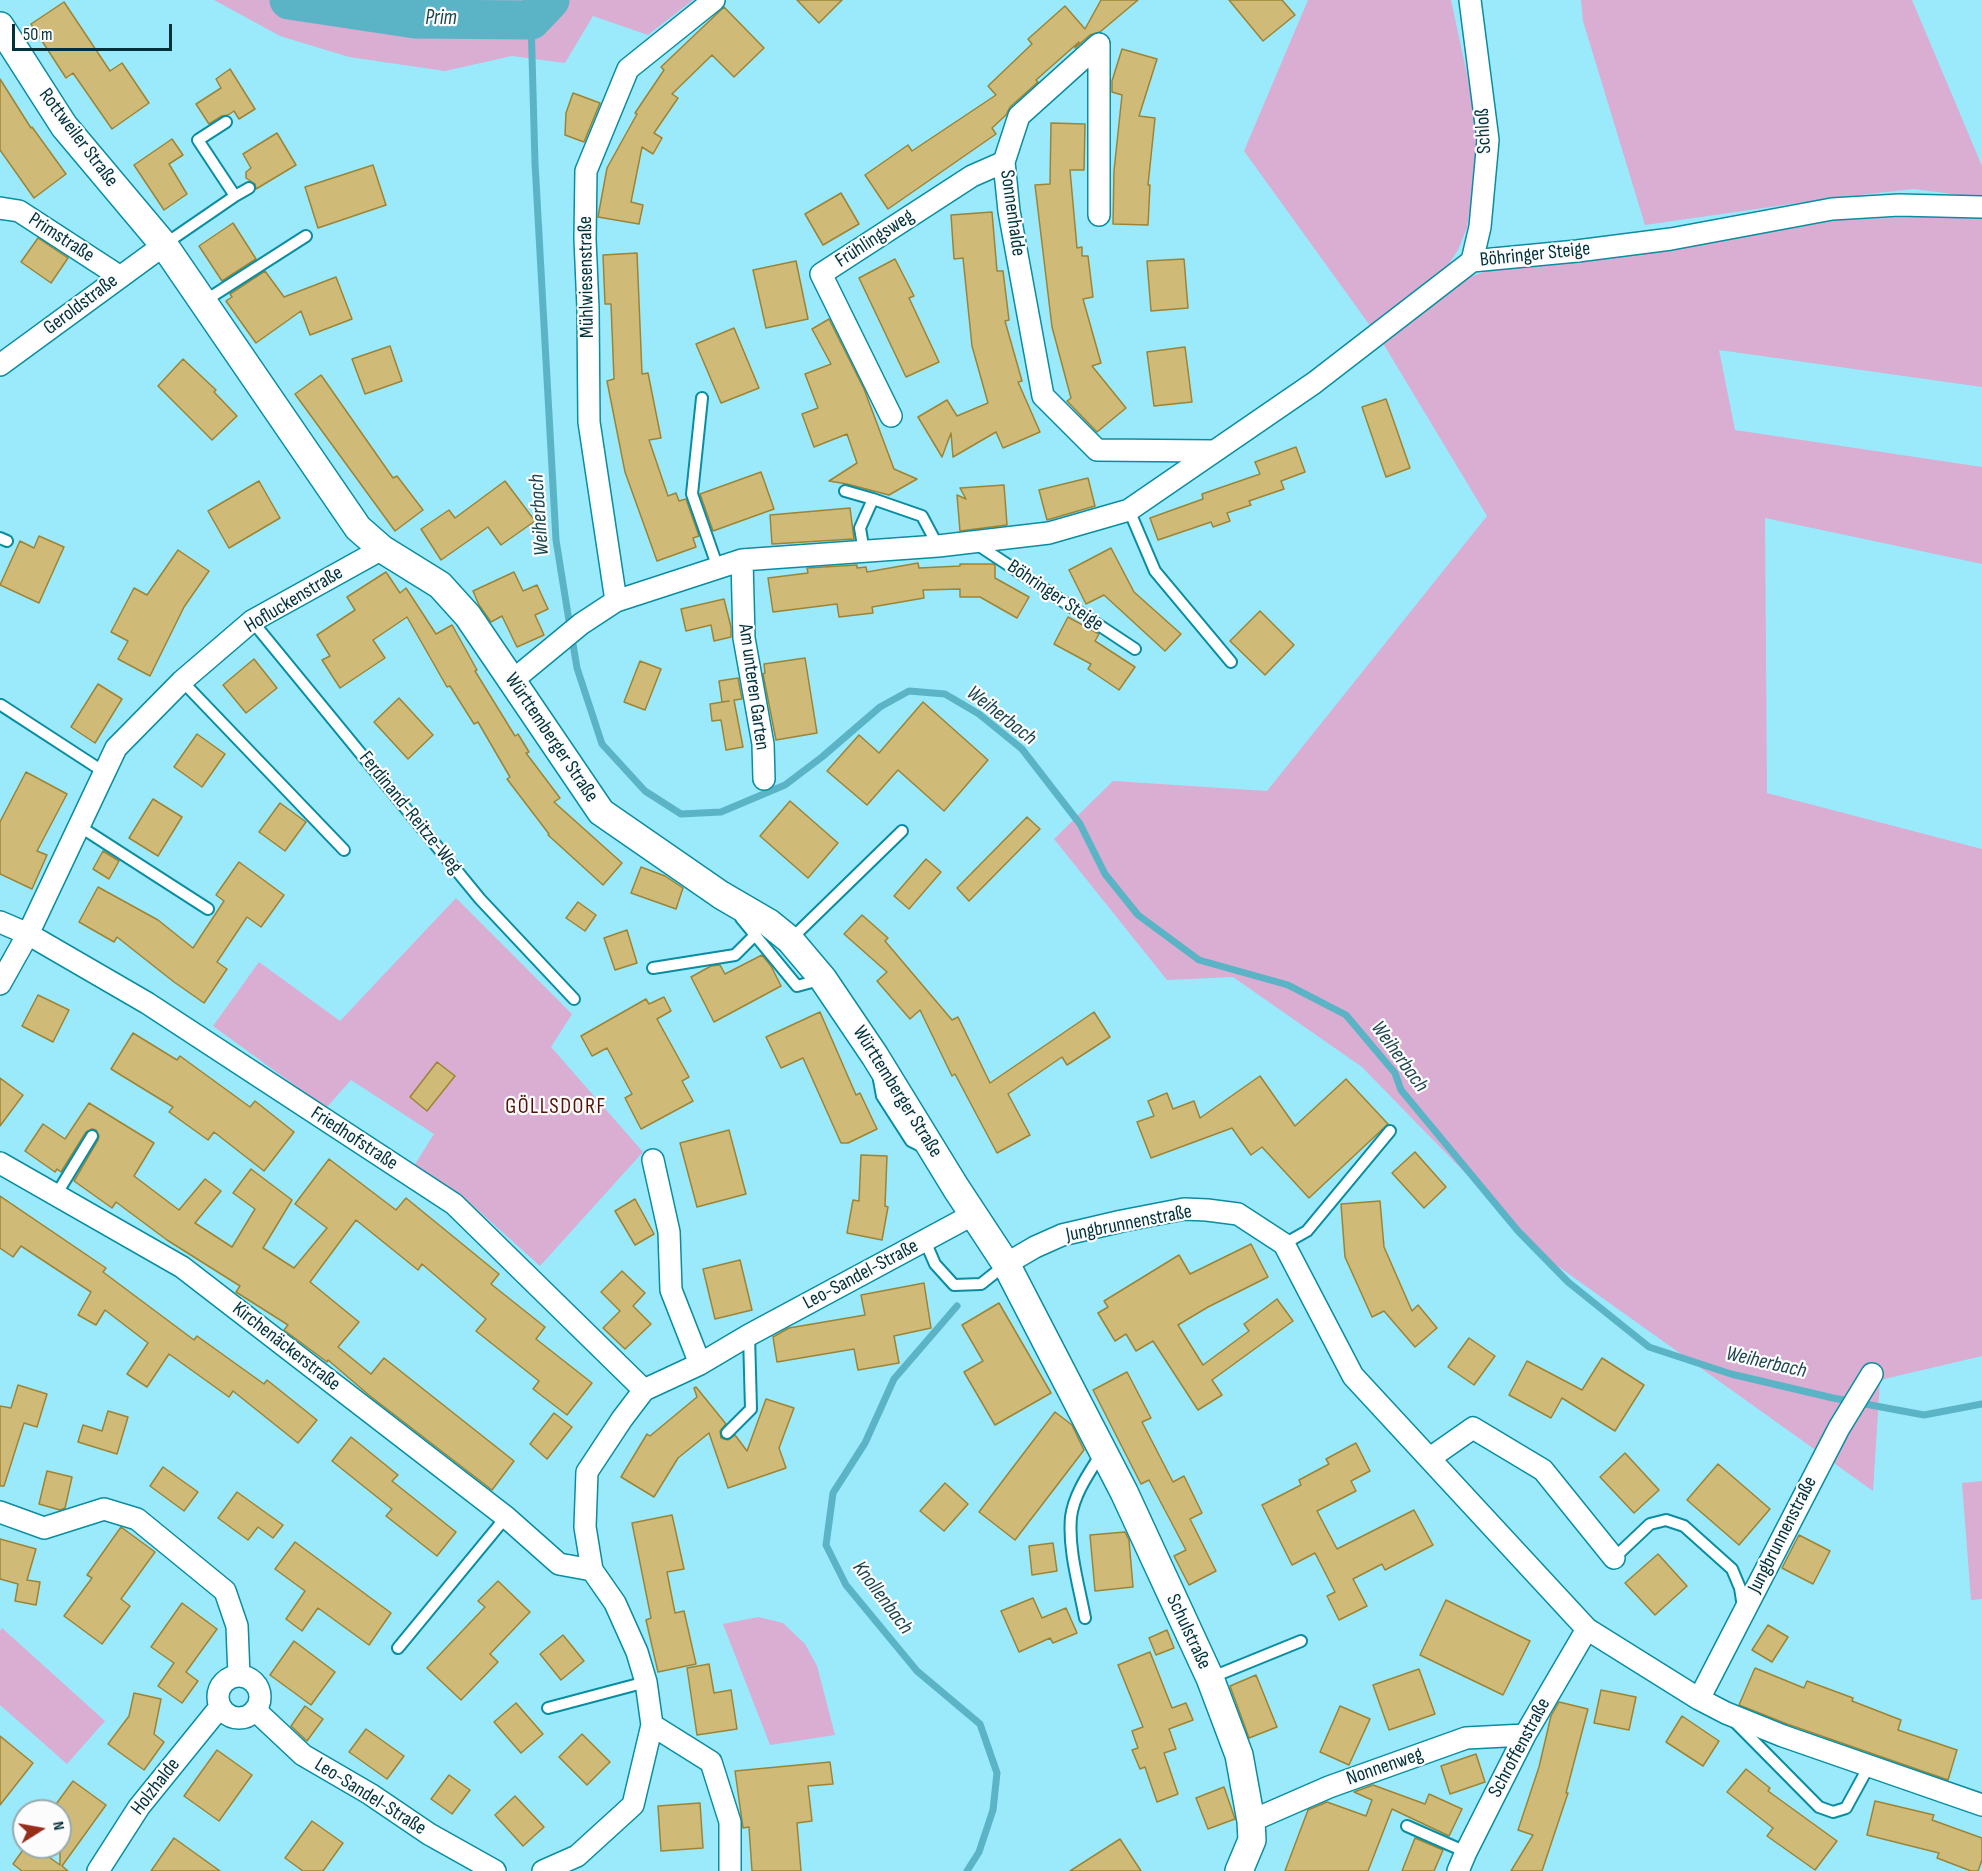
<!DOCTYPE html>
<html>
<head>
<meta charset="utf-8">
<style>
  body { margin:0 }
  #map { position:relative; width:1982px; height:1871px; overflow:hidden; background:#9aeafb; font-family:"Sofia Sans Condensed",sans-serif }
  canvas { display:block }
  .north { position:absolute; left:12px; top:1799px; width:60px; height:60px; box-sizing:border-box; background:#fcfcfc; border:2px solid #98abaf; border-radius:50%; rotate:79deg; font-size:16px; font-weight:700; line-height:24px; text-align:center; color:#01323b }
  .north::after { content:''; display:block; margin:auto; width:21px; height:27px; background:#972d1b; clip-path:polygon(50% 0,100% 100%,50% 72%,0 100%) }
  .scale { position:absolute; left:12px; top:24px; width:160px; height:27px; box-sizing:border-box; border:3px solid #01323b; border-top:0; padding-left:8px; font-size:18px; line-height:21px; white-space:nowrap; color:#01323b; -webkit-text-stroke:4px #fcfcfc; paint-order:stroke }
</style>
</head>
<body>
<div id="map">
<canvas width="1982" height="1871"></canvas>
<div class="north">N</div>
<div class="scale">50 m</div>
</div>
<script>
const c = document.querySelector('canvas').getContext('2d');
c.lineJoin = 'round';
function fill(path, color) { c.fillStyle = color; c.fill(path, 'evenodd'); }
function trace(path, color, width, dash) { c.strokeStyle = color; c.lineWidth = width; c.lineCap = dash ? 'butt' : 'round'; c.setLineDash(dash || []); c.stroke(path); }
function drawText(font, color, halo, rows, align = 'center') {
  c.font = font + ' "Sofia Sans Condensed",sans-serif'; c.lineWidth = 4.5; c.setLineDash([]); c.textBaseline = 'middle'; c.strokeStyle = halo; c.fillStyle = color; for (const [text, x, y, turn = 0] of rows) {
    c.save(); c.translate(x, y); c.rotate((+turn || 0) * Math.PI / 180); c.textAlign = isNaN(turn) ? turn : align; if (halo) c.strokeText(text, 0, 0); c.fillText(text, 0, 0); c.restore();
  }
}
const green = new Path2D(`
  M214,0H693L648,35L593,16L565,63L512,56L445,71L349,57L280,36Z
  M1308,0H1451L1481,139L1467,228L1458,250L1446,268L1371,327L1244,151Z
  M1581,0H1912L1982,166V198L1914,189L1833,198L1645,225L1583,21Z
  M1968,215L1982,216V387L1719,350L1735,430L1982,467V564L1765,518L1767,793L1982,849V1356L1880,1380L1873,1491L1552,1262L1362,1067L1233,977L1167,980L1054,839L1113,781L1267,791L1487,516L1381,340L1464,279L1490,270L1510,266L1665,250L1839,220Z
  M456,898L572,1014L551,1047L643,1152L540,1266L460,1194L414,1166L434,1134L351,1080L326,1108L213,1026L259,962L340,1021Z
  M1982,1481V1599L1971,1600L1962,1483Z
  M758,1617L783,1623L805,1644L817,1666L835,1735L770,1745L723,1624Z
  M2,1628L105,1721L67,1764L0,1705V1631Z`);
const stream = new Path2D(`
  M531,20L535,163L556,540L570,627
  M572,638L577,668L602,744L645,791L681,814L721,812L785,785L822,757L880,707L909,691L945,694L979,714L1022,749L1080,824L1105,874L1138,915L1199,960L1288,985L1346,1015L1395,1073L1401,1090L1518,1231L1568,1282L1649,1347L1731,1374L1833,1398L1924,1415L1982,1404
  M957,1306L894,1379L865,1443L833,1493L826,1545L846,1585L917,1671L980,1724L997,1773L993,1810L979,1852L967,1871`);
const river = new Path2D(`
  M289,0L415,19L531,20L550,0`);
const building = new Path2D(`
  M797,0H842L819,23Z
  M1101,0H1138L1100,32L1090,35L1075,48L1079,42L1036,80L1038,82L1010,107L1006,115L992,128L996,134L888,209L865,175L908,145L912,151L996,95L988,86L1032,44L1028,39L1065,6L1085,29Z
  M1229,0H1282L1295,15L1263,41Z
  M64,2L110,71L122,63L149,103L112,129L73,73L66,78L31,24Z
  M724,7L764,48L734,77L712,55L672,94L678,98L654,133L662,138L653,154L642,147L631,202L643,205L639,224L598,217L607,168L637,114L635,113L664,70L661,67Z
  M1122,49L1157,59L1139,116L1155,118L1148,185H1150L1148,225L1113,224L1114,171L1122,95L1112,92V81Z
  M230,69L255,109L239,119L234,111L228,115L222,116L209,124L196,104L221,88L216,79Z
  M0,79L31,128L32,127L66,174L34,198L0,150Z
  M573,93L600,103L584,142L565,135L566,113Z
  M1051,123L1085,124L1084,170H1070L1077,248L1082,247V256H1088L1093,297L1083,299L1101,363L1092,366L1126,408L1097,432L1067,401L1071,398L1052,327L1035,185L1050,184Z
  M277,133L296,165L256,189L255,184L246,178V172L251,168L243,154Z
  M172,139L183,155L169,164L187,194L164,210L134,165Z
  M373,165L386,205L318,228L305,187Z
  M841,193L859,224L823,245L805,214Z
  M992,212L997,271H1003L1009,320L1005,321L1022,381L1018,382L1040,432L1003,448L996,432L953,457L951,433L942,457L918,417L947,400L957,416L988,403L972,346L963,258L954,259L951,215Z
  M233,223L256,259L222,281L199,246Z
  M38,238L68,258L51,283L21,262Z
  M637,253L642,374L648,373L661,438L649,440L668,496L676,493L679,501L686,499L699,536L693,538L696,547L657,561L625,472L607,381L614,379L611,304H605L603,255Z
  M895,259L914,296L909,298L939,362L906,377L859,278Z
  M1184,259L1188,308L1151,311L1147,261Z
  M796,261L808,319L766,328L753,270Z
  M265,271L284,297L336,277L352,319L310,335L301,311L256,343L226,301L232,297L230,294Z
  M829,319L864,389L894,469L917,479L889,495L847,484L829,481L857,463L847,434L814,447L802,414L818,408L805,374L831,364L812,329Z
  M734,328L759,388L721,403L696,344Z
  M390,346L402,381L365,394L352,359Z
  M1185,347L1192,402L1154,406L1147,352Z
  M183,359L216,390L214,392L237,416L212,440L158,386Z
  M321,375L393,478L397,476L423,510L395,531L295,394Z
  M1386,399L1410,468L1386,477L1362,407Z
  M1296,447L1305,472L1281,481L1284,489L1249,501L1251,505L1227,513L1230,521L1213,527L1211,522L1158,540L1150,518L1203,499L1202,494L1260,474L1255,462Z
  M761,472L774,509L713,531L700,494Z
  M1088,478L1095,506L1047,520L1039,490Z
  M259,481L280,518L229,548L208,511Z
  M505,481L535,521L501,545L488,527L441,560L421,529L449,510L455,518Z
  M1004,485L1007,525L960,531L957,495L966,499L960,488Z
  M850,508L854,539L772,544L770,515Z
  M39,536L64,547L39,603L0,585L20,541L34,548Z
  M1111,548L1134,592L1181,634L1165,651L1104,595L1086,604L1069,570Z
  M178,550L209,571L184,607L150,676L118,659L128,641L111,632L134,588L147,595Z
  M918,563L919,568L960,566V564H993L995,565V578L1029,597L1017,618L980,597H960V589L923,590L924,598L872,607L873,613L839,617L837,604L773,612L768,578L808,573L807,568L857,565V568L866,567L867,572Z
  M386,572L400,593L406,588L436,634L452,625L477,670L475,671L515,736L518,734L529,752L526,753L560,798L554,802L622,863L603,885L548,835L549,834L507,779L510,777L478,722L474,724L450,686L447,687L407,617L373,640L385,658L340,688L322,660L330,656L317,635L355,610L347,597Z
  M514,572L523,591L537,585L548,609L535,615L544,635L517,647L502,616L491,622L479,605L473,591Z
  M724,599L731,627V637L714,641L711,625L686,631L681,609Z
  M1260,611L1294,645L1265,675L1230,641Z
  M1068,617L1099,634L1095,641L1135,667L1119,690L1088,669L1091,664L1054,644Z
  M805,658L817,733L776,740L763,674L765,673L764,664Z
  M254,659L277,688L246,713L223,685Z
  M640,661L661,669L645,710L624,702Z
  M738,678L742,699L734,700L743,747L726,750L721,720L712,721L710,704L729,701L722,702L719,681Z
  M98,684L122,699L95,743L71,727Z
  M399,698L433,735L408,759L374,722Z
  M923,702L988,760L944,811L898,770L867,805L827,771L859,735L879,753Z
  M197,734L225,754L202,787L174,767Z
  M26,772L67,794L37,851L47,855L32,889L0,874V822Z
  M153,799L182,817L158,856L129,838Z
  M790,801L838,843L808,878L760,836Z
  M280,803L306,822L285,851L259,832Z
  M1027,817L1040,829L969,901L957,888Z
  M103,851L119,861L109,879L93,869Z
  M926,859L941,872L909,909L894,896Z
  M239,862L284,895L261,927L247,917L217,962L227,969L204,1003L174,982L117,937L114,942L79,922L98,887L158,920L193,948L224,901L216,895Z
  M641,867L665,876L683,888L676,909L631,893Z
  M578,902L596,915L585,931L566,918Z
  M862,915L888,938L885,941L952,1020L958,1017L990,1083L1094,1012L1110,1037L1067,1065L1062,1057L1008,1094L1030,1135L997,1153L955,1074L952,1076L920,1010L910,1019L877,981L887,972L844,934Z
  M627,930L637,963L615,970L604,938Z
  M762,955L771,966L781,986L714,1022L691,977L711,966L720,965L725,974Z
  M38,995L69,1010L53,1042L22,1026Z
  M664,997L671,1011L657,1019L689,1077L682,1081L693,1101L641,1129L625,1098L632,1094L607,1048L592,1056L581,1036L646,999L649,1004Z
  M820,1012L856,1095L860,1093L877,1129L848,1143H841L803,1058L781,1068L766,1037Z
  M133,1033L177,1060L180,1056L250,1107L255,1101L294,1132L264,1171L214,1132L208,1140L169,1112L173,1107L111,1069Z
  M437,1062L455,1076L427,1111L410,1097Z
  M1260,1076L1295,1126L1346,1079L1388,1124L1309,1198L1262,1147L1251,1155L1232,1128L1151,1158L1137,1122L1154,1116L1148,1101L1167,1093L1173,1109L1194,1101L1200,1118Z
  M0,1078L23,1095L0,1126Z
  M89,1103L154,1143L134,1176L179,1210L205,1179L221,1191L195,1223L232,1247L255,1209L233,1193L251,1169L292,1200L263,1248L294,1268L327,1228L295,1204L329,1159L396,1210L406,1198L499,1274L491,1284L545,1327L536,1339L592,1383L567,1415L533,1389L539,1381L476,1331L486,1319L422,1264L418,1270L356,1220L310,1282L359,1322L338,1347L371,1374L384,1358L514,1461L492,1490L370,1396L328,1360L327,1362L284,1330L288,1325L236,1292L240,1286L167,1240L116,1202L112,1208L74,1181L98,1140L99,1136L96,1130L92,1129L86,1132L61,1172L57,1169L55,1172L25,1151L43,1124L65,1139Z
  M729,1130L746,1194L697,1207L680,1143Z
  M1415,1152L1446,1187L1424,1208L1392,1173Z
  M861,1155L887,1156L885,1206L888,1207L882,1240L847,1233L853,1200L859,1201Z
  M0,1196L106,1268L103,1272L194,1340L197,1336L264,1384L267,1380L317,1420L298,1443L233,1391L229,1397L169,1354L147,1387L127,1374L148,1343L105,1310L96,1325L78,1315L91,1292L21,1246L13,1257L0,1248Z
  M635,1199L654,1234L635,1245L615,1211Z
  M1380,1201L1384,1247L1412,1311L1418,1305L1437,1328L1415,1347L1384,1311L1372,1317L1345,1257L1341,1204Z
  M1251,1244L1268,1277L1208,1307L1178,1325L1203,1365L1249,1331L1244,1324L1277,1299L1293,1321L1212,1380L1222,1395L1198,1410L1153,1341L1136,1351L1126,1334L1115,1341L1098,1313L1108,1307L1104,1301L1179,1255L1190,1274Z
  M740,1260L752,1310L715,1319L703,1269Z
  M622,1271L645,1293L633,1306L651,1324L625,1349L603,1328L620,1311L601,1292Z
  M924,1283L931,1328L894,1336L899,1363L858,1370L854,1349L777,1362L773,1337L789,1328L865,1315L861,1295Z
  M999,1303L1051,1393L995,1425L964,1372L983,1361L962,1325Z
  M1469,1338L1495,1356L1474,1385L1448,1367Z
  M1602,1358L1644,1385L1615,1431L1562,1398L1551,1418L1509,1395L1527,1361L1582,1390Z
  M1127,1372L1151,1418L1142,1422L1173,1482L1184,1476L1202,1513L1190,1519L1216,1571L1189,1585L1174,1556L1186,1550L1149,1480L1141,1484L1093,1390Z
  M18,1385L47,1394L37,1427L24,1423L4,1486H0V1406L11,1408Z
  M696,1387L726,1424L720,1431L721,1438L728,1440L735,1435L747,1451L766,1399L794,1408L779,1448L786,1468L728,1488L709,1433L678,1458L654,1497L621,1477L647,1434L650,1436L697,1397L694,1388Z
  M108,1411L128,1417L117,1454L78,1442L83,1425L102,1431Z
  M1055,1412L1072,1425L1084,1450L1015,1540L979,1512Z
  M554,1413L572,1427L547,1459L530,1444Z
  M351,1437L398,1475L392,1481L456,1532L437,1556L386,1516L392,1509L332,1461Z
  M1356,1443L1370,1471L1351,1481L1356,1491L1317,1511L1337,1549L1414,1510L1433,1545L1385,1570L1382,1564L1353,1579L1367,1606L1339,1620L1327,1596L1335,1592L1315,1553L1292,1565L1262,1505L1301,1485L1299,1480L1329,1464L1326,1459Z
  M1625,1453L1659,1490L1634,1513L1600,1477Z
  M1718,1464L1770,1509L1739,1545L1687,1500Z
  M163,1467L198,1492L184,1511L150,1486Z
  M47,1471L72,1477L65,1508L60,1510L39,1504Z
  M945,1483L968,1504L944,1531L920,1511Z
  M237,1492L283,1525L273,1538L258,1527L248,1540L218,1518Z
  M672,1515L684,1569L667,1572L675,1613L684,1611L696,1664L658,1672L646,1620L651,1618L632,1523Z
  M121,1527L155,1552L121,1599L130,1606L102,1644L64,1616L92,1578L87,1575Z
  M1125,1532L1129,1540L1133,1587L1095,1591L1090,1535Z
  M1799,1535L1830,1551L1813,1584L1782,1568Z
  M0,1539L36,1549L27,1580L40,1582L36,1605L15,1601L18,1584L0,1579Z
  M295,1542L391,1613L369,1645L318,1608L302,1631L286,1619L305,1591L275,1569Z
  M1053,1543L1057,1571L1032,1575L1029,1546Z
  M1658,1554L1687,1586L1655,1615L1625,1583Z
  M498,1581L530,1612L490,1654L498,1662L461,1700L427,1668L485,1607L478,1601Z
  M1033,1598L1042,1618L1066,1608L1077,1633L1053,1643L1050,1638L1019,1652L1001,1611Z
  M1446,1600L1530,1641L1503,1695L1420,1655Z
  M182,1603L217,1629L186,1672L198,1681L182,1703L158,1686L174,1663L151,1647Z
  M1768,1625L1788,1637L1772,1662L1752,1650Z
  M1167,1630L1174,1648L1156,1655L1149,1638Z
  M563,1635L584,1661L561,1680L540,1654Z
  M294,1641L335,1672L311,1705L270,1675Z
  M1150,1652L1172,1708L1186,1703L1193,1720L1169,1729L1176,1749L1164,1753L1178,1794L1157,1802L1145,1767L1140,1769L1132,1750L1138,1748L1132,1731L1143,1727L1118,1665Z
  M709,1664L714,1693L731,1690L737,1729L697,1735L687,1668Z
  M1755,1668L1804,1688L1807,1681L1853,1698L1852,1701L1901,1720L1898,1730L1957,1750L1948,1780L1787,1724L1739,1705Z
  M1419,1669L1435,1714L1389,1730L1373,1685Z
  M1256,1675L1277,1727L1249,1738L1230,1686Z
  M1601,1690L1636,1697L1629,1730L1594,1723Z
  M134,1693L161,1699L154,1734L164,1742L144,1770L108,1744L129,1716Z
  M1559,1702L1588,1709L1566,1793H1568L1542,1871H1511L1533,1835L1518,1830L1539,1767L1551,1716Z
  M516,1703L543,1734L521,1753L494,1722Z
  M305,1706L323,1719L307,1741L291,1726Z
  M1340,1706L1370,1719L1349,1765L1320,1752Z
  M1682,1716L1719,1741L1703,1766L1666,1742Z
  M366,1729L404,1756L387,1779L349,1752Z
  M582,1734L610,1762L587,1785L559,1757Z
  M0,1736L33,1763L0,1805Z
  M217,1750L252,1775L219,1821L184,1796Z
  M1476,1754L1485,1782L1450,1794L1441,1766Z
  M830,1762L833,1784L808,1786L812,1821L797,1823L801,1871H752L749,1827L743,1828L735,1771Z
  M1746,1769L1770,1788L1768,1791L1837,1841L1815,1870L1767,1836L1773,1828L1727,1792Z
  M449,1775L470,1790L452,1814L431,1799Z
  M73,1781L106,1805L62,1866L68,1871H22L13,1864L25,1847H35L60,1865V1811H51Z
  M1373,1785L1425,1804L1429,1794L1462,1809L1449,1836L1392,1809L1368,1871H1285L1308,1810L1327,1802L1366,1816L1372,1800L1354,1792Z
  M1224,1787L1235,1819L1208,1829L1196,1798Z
  M515,1796L544,1827L523,1846L495,1815Z
  M1875,1801L1934,1815L1932,1820L1982,1838V1860L1978,1871H1971L1937,1858L1939,1853L1867,1835Z
  M700,1803L703,1848L661,1851L658,1806Z
  M312,1821L343,1843L323,1871H303L285,1858Z
  M174,1838L220,1871H151Z
  M1415,1838L1443,1850L1434,1871H1402Z
  M1120,1839L1141,1871H1070Z`);
const service = new Path2D(`
  M235,196L249,188
  M165,244L235,196L198,140L226,122
  M203,302L306,236
  M702,398L692,494L718,568
  M845,491L873,499
  M1129,510L1155,571L1231,662
  M0,538L7,541
  M975,543L1135,649
  M864,552L860,528L873,499L922,516L938,546
  M252,621L480,899L574,999
  M182,681L344,850
  M1,705L104,772
  M79,826L208,909
  M755,935L797,986L823,979
  M790,940L902,831
  M653,968L735,955L755,935L741,918
  M879,1080L882,1096L911,1141L923,1147
  M56,1195L92,1136
  M925,1241L935,1264L954,1285L981,1284L1005,1265
  M1284,1244L1307,1231L1390,1131
  M727,1433L751,1409L749,1335
  M1614,1558L1650,1524L1666,1520L1684,1526L1732,1569L1740,1588L1743,1607
  M1085,1618C1079,1586 1068,1550 1071,1517C1074,1494 1089,1473 1101,1454
  M398,1648L506,1517
  M1210,1678L1301,1641
  M548,1708L646,1682
  M1735,1722L1819,1807L1833,1812L1846,1808L1869,1766
  M1407,1826L1466,1852`);
const minor = new Path2D(`
  M1470,0L1488,140L1480,227L1472,261
  M0,208L19,211L119,276
  M1099,215V44L1019,116L1004,162L1009,211L1043,396L1097,450L1214,451
  M0,365L164,245
  M891,416L821,274L972,176L1004,162
  M742,560L744,638L763,744L764,779
  M616,601L589,422L588,308L585,239L586,171L628,69L714,0
  M512,681L581,624L616,601L742,560L938,546L1049,533L1129,510L1314,383L1472,261L1577,251L1671,239L1832,209L1899,205L1982,207
  M0,922L28,934L147,1003L454,1204L644,1390
  M0,984L28,934L116,748L182,681L252,621L382,549
  M653,1160L669,1232L671,1290L700,1364
  M0,1163L182,1267L506,1517L559,1564L592,1570
  M1006,1264L1035,1247L1062,1235L1122,1221L1184,1209L1207,1210L1238,1214L1284,1244L1353,1376L1587,1629L1699,1699L1726,1713L1783,1736L1982,1805
  M1430,1458L1473,1428L1543,1470L1614,1558
  M0,1512L44,1528L104,1509L137,1519L225,1591L237,1626L239,1676
  M218 1697a21 21 0 1 1 42 0a21 21 0 1 1-42 0Z
  M1699,1699L1839,1428L1872,1374
  M255,1710L303,1755L370,1794L429,1834L495,1871
  M652,1725L711,1762L730,1822V1871
  M1251,1821L1329,1787L1466,1738L1525,1735
  M98,1871L139,1807L220,1707
  M543,1871L577,1856L633,1805L652,1725L646,1682L637,1652L615,1603L592,1570L585,1527L587,1472L622,1419L644,1390L700,1364L749,1335L974,1214
  M1458,1871L1466,1852L1525,1735L1587,1629`);
const tertiary = new Path2D(`
  M0,26L64,126L164,245L358,528L382,549L440,585L468,616L601,812L721,895L769,923L790,940L823,979L875,1056L956,1188L1006,1264L1124,1492L1210,1678L1239,1755L1251,1821L1252,1840L1239,1871`);
const streetNames = [
  ["Schloß",1484,131,-93],
  ["Rottweiler Straße",78,138,53],
  ["Sonnenhalde",1012,213,82],
  ["Primstraße",61,238,33],
  ["Frühlingsweg",875,239,-33],
  ["Böhringer Steige",1535,255,-6],
  ["Mühlwiesenstraße",587,277,-91],
  ["Geroldstraße",81,305,-37],
  ["Böhringer Steige",1055,596,34],
  ["Hofluckenstraße",294,600,-31],
  ["Am unteren Garten",753,687,82],
  ["Württemberger Straße",551,738,56],
  ["Ferdinand-Reitze-Weg",410,813,51],
  ["Württemberger Straße",897,1092,58],
  ["Friedhofstraße",354,1139,33],
  ["Jungbrunnenstraße",1129,1224,-11],
  ["Leo-Sandel-Straße",861,1275,-28],
  ["Kirchenäckerstraße",286,1347,38],
  ["Jungbrunnenstraße",1783,1535,-63],
  ["Schulstraße",1188,1632,65],
  ["Schroffenstraße",1520,1748,-62],
  ["Nonnenweg",1385,1767,-19],
  ["Holzhalde",156,1787,-52],
  ["Leo-Sandel-Straße",370,1797,32]
];
const waterNames = [
  ["Prim",441,19],
  ["Weiherbach",540,515,-94],
  ["Weiherbach",1001,716,38],
  ["Weiherbach",1399,1057,54],
  ["Weiherbach",1766,1363,13],
  ["Knollenbach",882,1598,53]
];
const quarterNames = [
  ["GÖLLSDORF",556,1107]
];
fill(green, '#daadd2');
trace(stream, '#5bb4c6', 7);
trace(river, '#5bb4c6', 39);
fill(building, '#d0ba78');
trace(building, '#9c8436', 1.5);
trace(service, '#0a8da0', 14);
trace(minor, '#0a8da0', 24);
trace(tertiary, '#0a8da0', 30);
trace(service, '#fff', 10);
trace(minor, '#fff', 21);
trace(tertiary, '#fff', 27);
drawText('20px', '#01323b', '#fcfcfc', streetNames);
drawText('italic 21px', '#1d464e', '#fcfcfc', waterNames);
c.letterSpacing = '1.5px';
drawText('22px', '#551207', '#fcfcfc', quarterNames);
c.letterSpacing = '0px';
</script>
</body>
</html>
